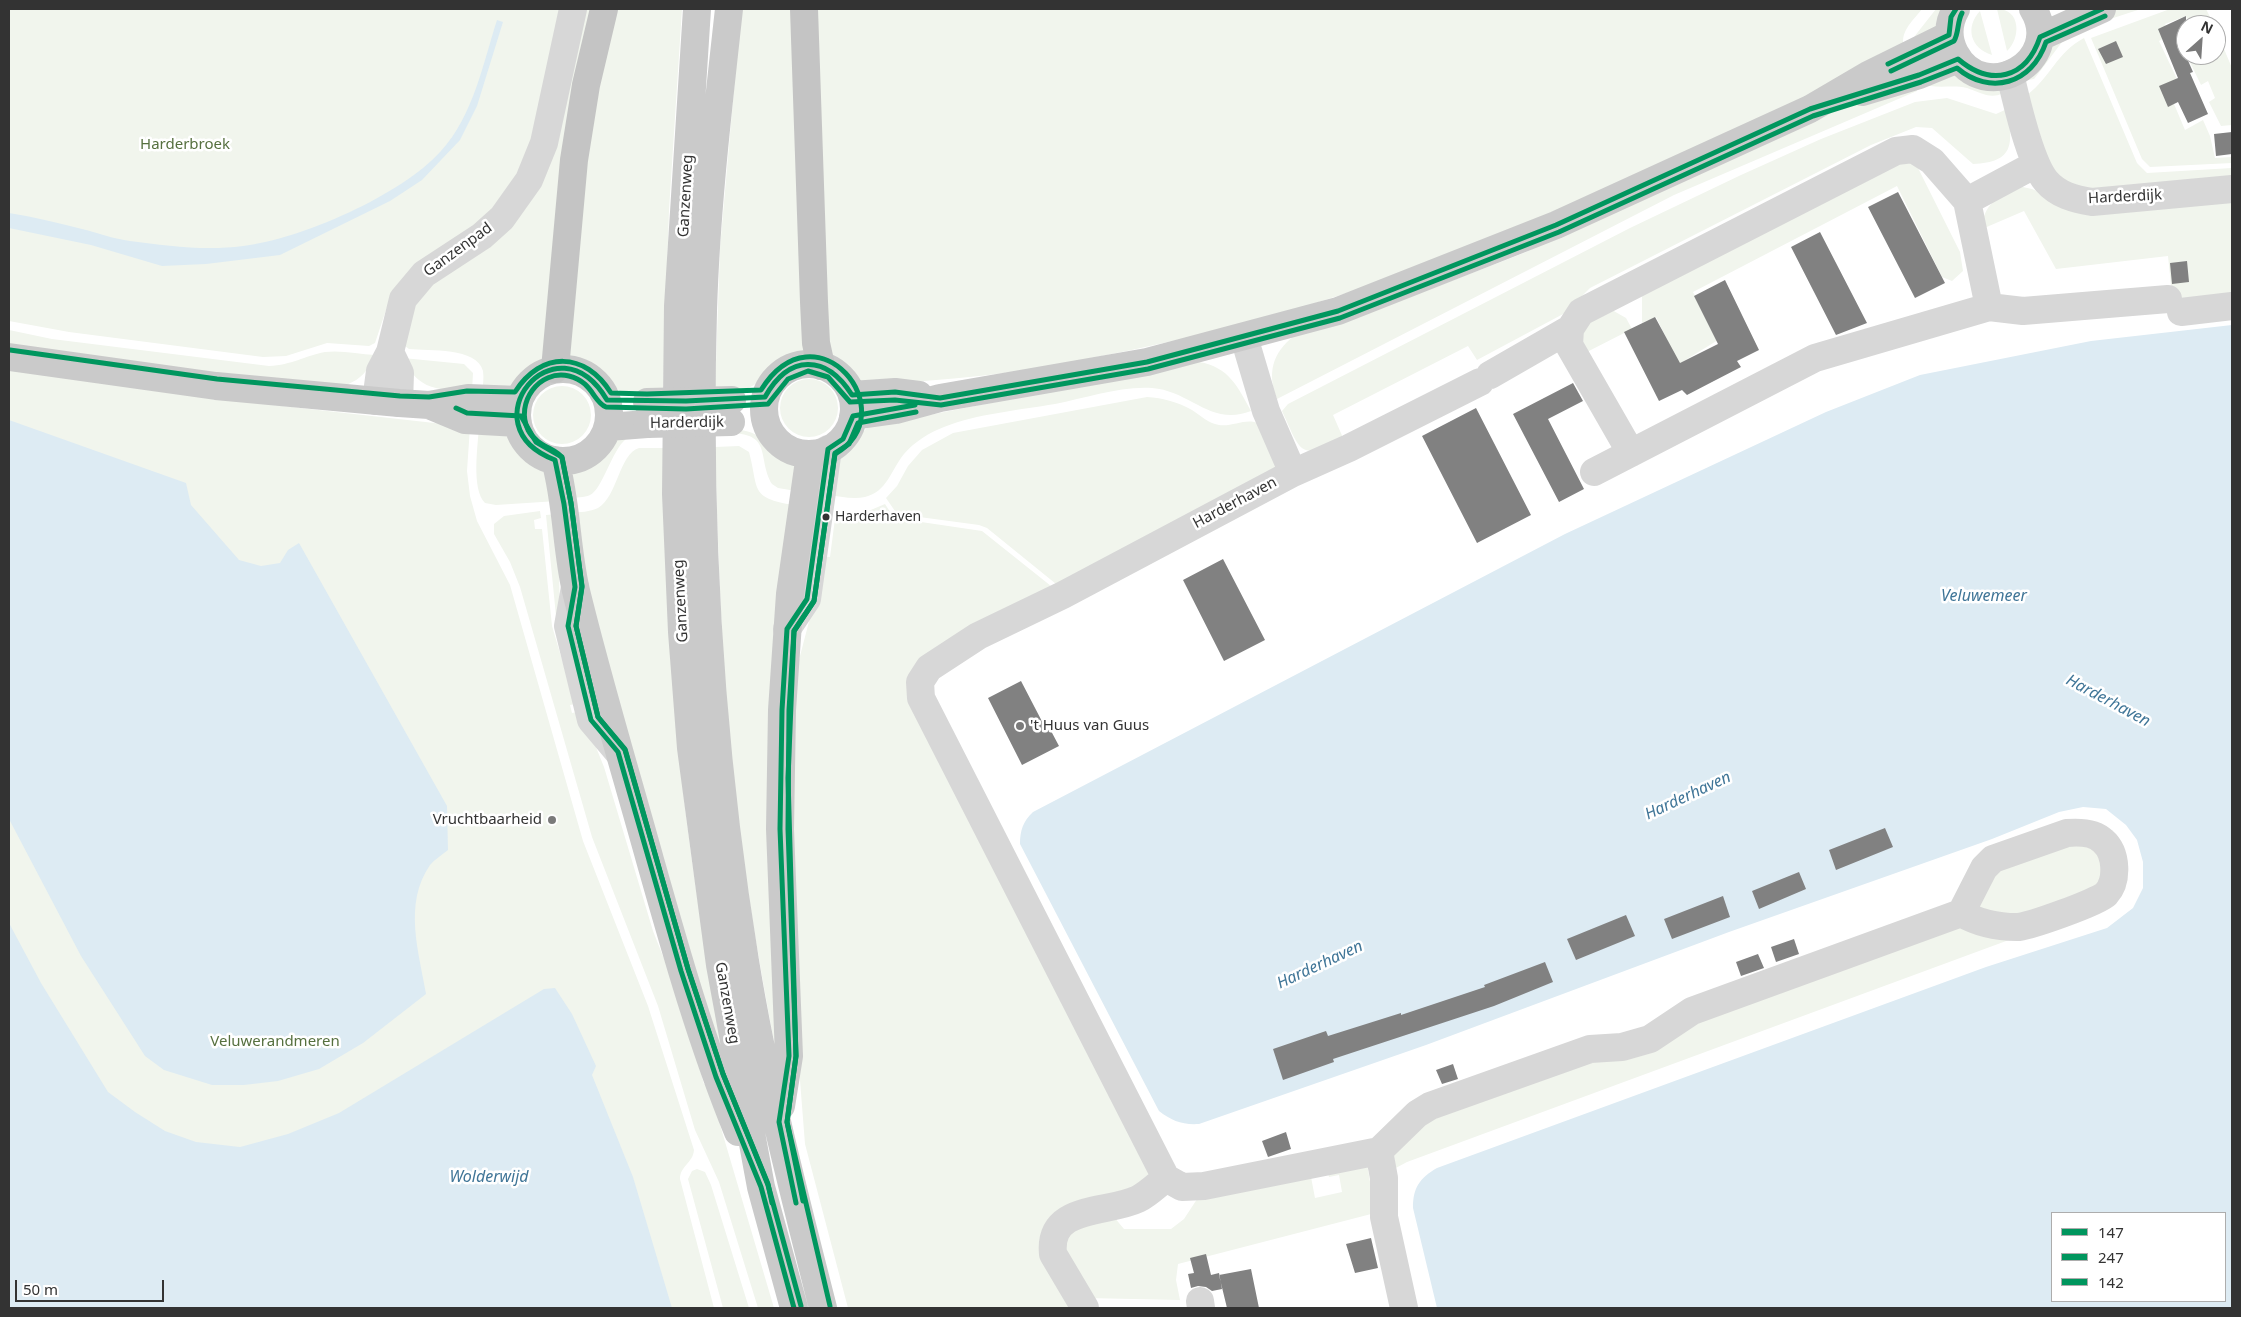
<!DOCTYPE html>
<html>
<head>
<meta charset="utf-8">
<style>
  body { margin:0 }
  #map { position:relative; width:2241px; height:1317px; overflow:hidden; background:#fff; font-family:"Noto Sans",sans-serif }
  canvas { display:block }
  .frame { position:absolute; inset:0; border:10px solid #333; pointer-events:none }
  .legend { position:absolute; left:2051px; top:1212px; width:175px; height:90px; box-sizing:border-box; background:#fff; border:1px solid #adadad; margin:0; padding:6px 9px; list-style:none; font-size:15px; color:#333 }
  .legend li { display:flex; align-items:center; gap:10px; height:25px }
  .legend b { width:25px; border:1px solid #adadad }
  .north { position:absolute; left:2176px; top:15px; width:50px; height:50px; box-sizing:border-box; background:#fff; border:1px solid #adadad; border-radius:50%; rotate:26deg; font-size:14px; font-weight:700; line-height:20px; text-align:center; color:#333 }
  .north::after { content:''; display:block; margin:auto; width:18px; height:22px; background:#7a7a7a; clip-path:polygon(50% 0,100% 100%,50% 72%,0 100%) }
  .scale { position:absolute; left:15px; top:1280px; width:149px; height:22px; box-sizing:border-box; border:2px solid #333; border-top:0; padding-left:6px; font-size:15px; line-height:18px; white-space:nowrap; color:#333; -webkit-text-stroke:4px #fff; paint-order:stroke }
</style>
</head>
<body>
<div id="map">
<canvas width="2241" height="1317"></canvas>
<div class="frame"></div>
<ul class="legend">
<li><b style="height:6px;background:#00965e"></b>147</li>
<li><b style="height:6px;background:#00965e"></b>247</li>
<li><b style="height:6px;background:#00965e"></b>142</li>
</ul>
<div class="north">N</div>
<div class="scale">50 m</div>
</div>
<script>
const c = document.querySelector('canvas').getContext('2d');
c.lineJoin = 'round';
function fill(path, color) { c.fillStyle = color; c.fill(path, 'evenodd'); }
function trace(path, color, width, dash) { c.strokeStyle = color; c.lineWidth = width; c.lineCap = dash ? 'butt' : 'round'; c.setLineDash(dash || []); c.stroke(path); }
function drawText(font, color, halo, rows, align = 'center') {
  c.font = font + ' "Noto Sans",sans-serif'; c.lineWidth = 5; c.setLineDash([]); c.textBaseline = 'middle'; c.strokeStyle = halo; c.fillStyle = color; for (const [text, x, y, turn = 0] of rows) {
    c.save(); c.translate(x, y); c.rotate((+turn || 0) * Math.PI / 180); c.textAlign = isNaN(turn) ? turn : align; if (halo) c.strokeText(text, 0, 0); c.fillText(text, 0, 0); c.restore();
  }
}
const green = new Path2D(`
  M9,9H565L534,145L498,206L390,298L375,343L369,346L327,343L286,356L263,357L69,332L9,321Z
  M580,9H596L544,359L510,387L482,391C483,385 484,378 483,371C477,347 429,351 409,349L405,346L408,318L424,289L509,222Z
  M610,9H682L669,210L663,394L620,391L589,368L565,361L568,288Z
  M741,9H798L808,354C780,358 774,372 754,385C743,392 728,392 715,393L720,248Z
  M811,9H1922C1912,22 1898,33 1905,50C1733,130 1563,213 1386,279C1276,320 1159,346 1044,367C1004,374 964,378 924,381C906,383 884,386 866,383C855,381 834,358 827,349Z
  M1936,9H1949L1938,32L1914,37Z
  M1997,9C2021,9 2021,38 2007,51Z
  M2117,9H2141L2107,20L2062,42L2038,74L2034,79L2028,80L2051,42L2091,19Z
  M2170,9H2206L2214,25H2190L2186,16L2165,24L2169,35L2159,41L2177,79L2166,85L2185,130L2203,120L2210,136L2215,158L2232,157V163L2150,167L2142,159L2091,38Z
  M1980,11L1992,55C1970,48 1965,27 1980,11Z
  M2216,30L2232,68V125L2221,126L2209,102L2215,98L2208,81L2201,85L2187,56L2216,55Z
  M2084,38L2137,163L2147,173L2232,168V184L2080,193L2053,175L2027,95C2051,77 2056,53 2084,38Z
  M1943,75H1957L1999,89L2003,93C1990,100 1980,92 1967,88C1955,85 1943,88 1930,86L1926,82Z
  M1915,80L1917,91L1674,195L1277,399C1267,374 1272,353 1294,336L1423,292L1524,253L1828,112Z
  M1947,98L1996,114L2007,109C2013,144 2015,162 1973,164L1932,128L1916,127L1871,145L1590,288L1565,313L1477,360L1468,346L1333,415L1344,440C1298,459 1302,454 1282,411L1288,404L1630,228L1741,175L1821,139L1915,102Z
  M1903,159L1916,164L1960,252L1963,271L1952,281L1942,277L1897,186L1693,292L1718,340L1679,364L1656,317L1642,323V296L1659,281Z
  M2018,186L2032,189L2077,209L2232,199V299L2173,304L2168,256L2056,269L2024,211L1982,229C1984,202 1997,199 2018,186Z
  M1612,310L1626,318L1632,329L1581,355L1582,323Z
  M9,330L52,339L269,366C292,365 304,356 325,352C341,350 359,354 375,355C368,370 362,379 346,385L210,373L9,346Z
  M403,358L464,364L473,373L472,391C438,389 419,392 403,358Z
  M1199,362C1229,367 1238,387 1251,411C1211,427 1191,391 1152,388C1120,386 1086,398 1055,404C1020,410 976,414 944,427C930,432 913,443 904,454C891,470 887,492 865,497C853,500 839,496 827,495L839,455L868,427Z
  M9,370L211,398L470,427L467,471L470,496L477,521L510,585L583,841L648,1006L694,1150C693,1163 680,1166 680,1179L714,1308H9Z
  M780 408a29 29 0 1 1 58 0a29 29 0 1 1-58 0Z
  M533 415a29 29 0 1 1 58 0a29 29 0 1 1-58 0Z
  M1147,397C1163,398 1178,402 1192,410C1201,416 1208,423 1219,425C1232,427 1246,418 1257,423L1278,467L1061,588L987,528L979,525L897,514L886,498L897,486L908,466L922,450L953,433Z
  M479,426L507,435L512,439L525,455L546,472L557,501L496,505L485,503C471,489 478,445 479,426Z
  M739,430C764,431 775,456 800,461L796,491L778,488L772,484C757,459 773,434 731,433Z
  M619,438L626,439C612,450 602,490 590,495C584,498 576,497 570,498L567,468L594,459Z
  M739,446L749,452C759,489 749,498 794,505L777,1057C757,954 740,850 730,746C721,646 718,547 715,447Z
  M639,448H663C667,540 668,632 676,723C687,843 706,960 728,1078L633,780L571,513C580,512 590,512 598,508C618,496 619,454 639,448Z
  M885,504L894,518L982,531L1056,590L918,664L1154,1168L1151,1182L1059,1219L1079,1308H848L805,1144L798,1055L788,702L812,610L819,556L830,557L836,511L866,512Z
  M540,511L541,518L534,520L535,529H542L552,626L575,704L570,705L572,713L577,712L585,720L604,767L653,931L678,994L704,1084H708L774,1308H758L719,1182L695,1130L658,1006L592,837L520,587L510,562L494,534V524L504,516Z
  M558,514L560,621L557,626L546,515Z
  M2069,839L2098,846L2107,885L2016,924L1975,907L1989,870Z
  M1950,922L2017,937L1407,1162L1392,1170L1390,1148L1425,1116L1678,1027Z
  M1366,1157L1375,1213L1178,1264L1176,1280L1180,1300L1086,1298L1059,1235L1109,1211L1124,1229H1171L1184,1219L1201,1193L1311,1177L1315,1198L1342,1192L1339,1175L1329,1177L1328,1173Z
  M697,1169L705,1172L711,1185L749,1308H723L688,1179L692,1171Z`);
const water = new Path2D(`
  M497,20L503,22L477,106L460,140L422,180L390,201L280,255L206,264L162,266L91,245L9,228V213C34,217 58,223 82,229C98,233 114,239 130,241C167,246 206,251 243,246C301,239 402,195 441,151C473,116 483,64 497,20Z
  M2232,325V1308H1437L1413,1208C1413,1187 1420,1178 1437,1168L1986,967L2107,928L2133,908L2143,888V862L2137,840L2126,825L2106,809L2083,807L2059,812L1992,839L1729,932L1426,1045L1199,1124C1182,1125 1172,1121 1159,1111L1020,844C1020,831 1023,821 1033,812L1565,534L1826,412L1920,375L2091,341ZM2052,1213H2225V1301H2052Z
  M9,420L186,483L191,505L239,560L261,566L280,563L288,550L299,543L447,806L448,850C442,855 435,859 430,865C403,904 419,952 426,994L363,1043L319,1069L278,1081L244,1085H212L164,1070L145,1056L81,956L9,819Z
  M9,923L41,983L108,1092L135,1112L165,1131L196,1142L240,1147L288,1134L339,1113L544,989L555,988L572,1014L596,1066L592,1075L633,1177L672,1308H9Z`);
const building = new Path2D(`
  M2186,16V56L2193,72L2190,73L2208,114L2188,123L2178,102L2168,107L2159,86L2178,78L2158,29Z
  M2116,41L2123,57L2106,64L2098,49Z
  M2232,132V154L2216,156L2214,134Z
  M1898,192L1945,283L1915,298L1868,207Z
  M1820,232L1867,323L1836,335L1791,247Z
  M2187,261L2189,282L2172,284L2170,263Z
  M1725,280L1759,350L1737,361L1741,367L1712,382L1687,395L1682,390L1659,401L1624,332L1655,317L1680,363L1718,344L1694,296Z
  M1573,383L1583,401L1548,419L1584,489L1559,502L1513,414Z
  M1476,408L1531,515L1477,543L1422,436Z
  M1223,559L1265,640L1224,661L1183,580Z
  M1021,681L1047,731L1050,729L1059,746L1022,765L988,698Z
  M1885,828L1893,847L1836,870L1829,850Z
  M1799,872L1806,889L1759,909L1752,891Z
  M1723,896L1730,917L1672,939L1664,919Z
  M1626,915L1635,936L1576,960L1567,939Z
  M1794,939L1799,954L1776,962L1771,947Z
  M1758,954L1764,968L1741,976L1736,962Z
  M1545,962L1553,982L1494,1006L1333,1059L1334,1062L1283,1080L1273,1049L1326,1031L1328,1036L1401,1013V1015L1485,987L1484,985Z
  M1453,1064L1458,1079L1442,1084L1436,1070Z
  M1286,1132L1291,1149L1268,1157L1262,1141Z
  M1371,1238L1378,1268L1355,1273L1346,1244Z
  M1206,1254L1211,1275L1219,1273L1222,1289L1212,1291L1206,1287L1198,1286L1191,1288L1188,1274L1194,1273L1190,1258Z
  M1251,1269L1259,1308H1227L1219,1275Z`);
const minor = new Path2D(`
  M2010,74C2016,100 2030,162 2046,181C2058,195 2074,199 2092,202L2232,189
  M1967,201L2036,164
  M2181,312L2232,306
  M1244,337L1266,411L1293,473L1063,595L978,636L929,668L920,682L921,698L1166,1178L1182,1187L1204,1186L1379,1151L1417,1114L1430,1106L1590,1049L1622,1047L1650,1039L1692,1011L1961,913C1978,923 1997,927 2017,927C2028,927 2098,902 2106,894C2118,881 2117,853 2103,841C2094,832 2079,832 2067,833L1993,859L1984,868L1961,913
  M390,352L400,373L399,403
  M1490,375L1570,329
  M376,401L380,371L390,352L403,299L424,274L482,236L502,218L529,180L544,143L573,9
  M1631,453L1569,345L1570,329L1581,312L1896,151L1913,149L1932,161L1967,201L1989,307L2023,311L2168,299
  M1594,472L1815,358L1989,307
  M1293,473L1349,448L1480,382
  M575,587L568,626L591,720L618,752
  M787,629L807,599L828,449
  M1379,1151L1384,1178V1217L1404,1308
  M1200,1301L1201,1308
  M1085,1308L1053,1254C1048,1204 1107,1214 1138,1199C1148,1194 1157,1185 1166,1178`);
const major = new Path2D(`
  M697,9L678,306L676,494L682,632L691,748L720,965L761,1187L794,1308
  M729,9C718,109 706,210 703,311C697,528 710,747 745,961C764,1078 794,1194 823,1308
  M1956,9C1948,23 1947,38 1955,53C1984,107 2065,61 2033,9
  M2040,37L2102,9
  M1862,92L1919,75L1958,59
  M9,357L216,386L399,403L429,405L468,398L519,400
  M764 409a45 45 0 1 1 90 0a45 45 0 1 1-90 0Z
  M517 415a46 46 0 1 1 92 0a46 46 0 1 1-92 0Z
  M852,395L895,392L919,395
  M429,405L465,420L518,423
  M853,416L896,410L940,398L1147,362L1338,311L1556,225L1810,109L1868,75L1949,35
  M608,427L647,424
  M555,460C567,503 566,548 576,591C598,681 625,770 650,860C676,952 702,1044 738,1132
  M781,1106L789,1056L780,829L782,710L790,594L810,454`);
const highway = new Path2D(`
  M804,9L814,302L816,343L821,366
  M555,369L574,160L586,85L604,9`);
const majorBridge = new Path2D(`
  M647,402L732,400
  M647,424L731,422`);
const bus1 = new Path2D(`
  M1888,64L1949,35L1951,17L1956,9
  M796,1203L779,1122L789,1056L780,829L782,710L787,629L807,599L828,449L843,439L853,416L915,405
  M794,1308L761,1187L716,1077L681,971L618,752L591,720L568,626L575,587L564,504L555,460C465,426 556,314 607,400L686,401L765,397C789,354 826,354 852,395L895,392L940,398L1147,362L1338,311L1556,225L1810,109L1919,75L1958,59C1991,87 2026,79 2040,37L2102,9`);
const bus2 = new Path2D(`
  M1891,71L1954,41C1959,33 1957,22 1962,13
  M803,1201L787,1122L796,1056L788,829L789,710L794,631L814,601L835,453L849,444L858,423L916,412
  M801,1306L768,1185L723,1074L688,969L625,750L598,717L576,626L582,587L571,503L562,458C558,449 537,447 528,430C515,403 539,369 569,376C593,382 593,402 606,407L686,409L768,404L788,379L808,371L828,377L850,402L895,400L941,405L1148,369L1340,318L1559,232L1813,116L1921,82L1957,68C1990,96 2032,84 2046,42L2105,16`);
const bus3 = new Path2D(`
  M10,350L217,379L400,396L429,397L467,391L515,392C541,351 585,351 611,393L647,394L761,390C816,302 907,412 835,454L814,601L794,631L788,778L796,1056L787,1122L830,1306
  M456,408L467,413L521,416L536,442L562,457L571,503L582,586L576,626L598,717L625,749L688,969L723,1074L768,1184L772,1203`);
const markers = [
  [826,517,4.5,"#333"],
  [1020,726,5,"#7a7a7a"],
  [552,820,5,"#7a7a7a"]
];
const busNames = [
  ["Harderhaven",835,517]
];
const parkNames = [
  ["Harderbroek",185,145],
  ["Veluwerandmeren",275,1042]
];
const streetNames = [
  ["Ganzenweg",686,196,-87],
  ["Harderdijk",2125,197,-3],
  ["Ganzenpad",458,250,-36],
  ["Harderdijk",687,423,-1],
  ["Harderhaven",1235,503,-28],
  ["Ganzenweg",681,601,-93],
  ["Ganzenweg",727,1003,80]
];
const poiNames = [
  ["'t Huus van Guus",1030,726],
  ["Vruchtbaarheid",542,820,"right"]
];
const waterNames = [
  ["Veluwemeer",1984,596],
  ["Harderhaven",2108,701,28],
  ["Harderhaven",1688,796,-25],
  ["Harderhaven",1320,965,-25],
  ["Wolderwijd",489,1177]
];
fill(green, '#f1f5ed');
fill(water, '#ddebf3');
fill(building, '#818181');
trace(minor, '#d7d7d7', 28);
trace(major, '#cacaca', 28);
trace(highway, '#c4c4c4', 28);
trace(majorBridge, '#cacaca', 28);
trace(bus1, '#00965e', 5);
trace(bus2, '#00965e', 5);
trace(bus3, '#00965e', 5);
for (const [x, y, r, color] of markers) { const dot = new Path2D(); dot.arc(x, y, r, 0, 2 * Math.PI); c.fillStyle = color; c.fill(dot); trace(dot, '#fff', 2); }
drawText('14px', '#333', '#fff', busNames, 'left');
drawText('15px', '#56703f', '#fff', parkNames);
drawText('15px', '#333', '#fff', streetNames);
drawText('15px', '#333', '#fff', poiNames, 'left');
drawText('italic 16px', '#3f7597', '#fff', waterNames);
</script>
</body>
</html>
